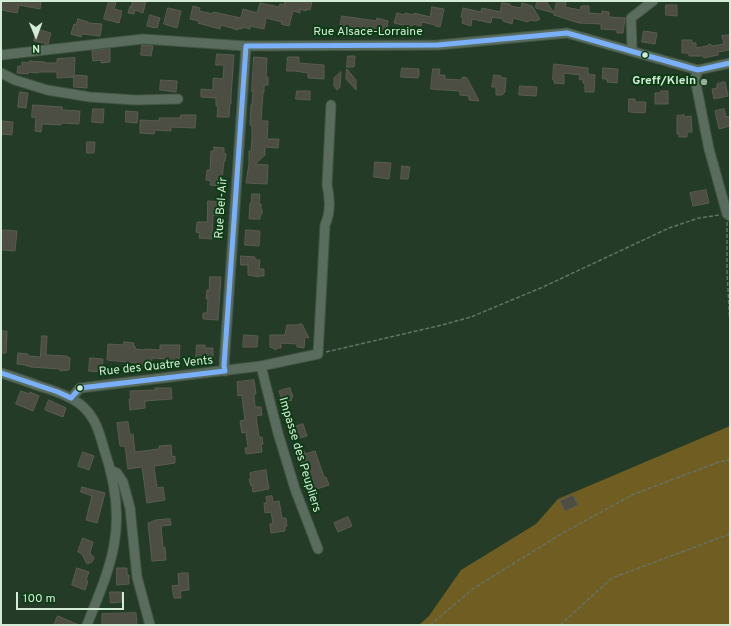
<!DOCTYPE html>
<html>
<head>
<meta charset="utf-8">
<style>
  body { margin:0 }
  #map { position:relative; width:731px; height:626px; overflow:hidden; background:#243c27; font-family:Overpass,sans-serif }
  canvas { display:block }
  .frame { position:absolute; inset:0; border:2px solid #d3ecd5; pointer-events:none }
  .north { position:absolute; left:16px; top:16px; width:40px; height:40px; -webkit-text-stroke:3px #0c3c16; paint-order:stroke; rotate:179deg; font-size:11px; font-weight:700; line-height:16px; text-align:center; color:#d3ecd5 }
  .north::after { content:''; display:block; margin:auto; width:14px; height:18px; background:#d3ecd5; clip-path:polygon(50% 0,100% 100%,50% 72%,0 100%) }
  .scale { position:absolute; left:16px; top:592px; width:108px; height:18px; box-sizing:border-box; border:2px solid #d3ecd5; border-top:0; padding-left:5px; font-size:12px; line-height:14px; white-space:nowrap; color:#d3ecd5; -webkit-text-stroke:3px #0c3c16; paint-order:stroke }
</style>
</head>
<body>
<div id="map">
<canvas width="731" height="626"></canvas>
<div class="frame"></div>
<div class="north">N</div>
<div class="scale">100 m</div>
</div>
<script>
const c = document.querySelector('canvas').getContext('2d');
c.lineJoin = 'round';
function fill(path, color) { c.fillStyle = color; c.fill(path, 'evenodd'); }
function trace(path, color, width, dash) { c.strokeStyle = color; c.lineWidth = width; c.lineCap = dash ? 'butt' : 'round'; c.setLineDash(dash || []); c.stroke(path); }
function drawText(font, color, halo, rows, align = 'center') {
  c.font = font + ' Overpass,sans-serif'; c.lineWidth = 4; c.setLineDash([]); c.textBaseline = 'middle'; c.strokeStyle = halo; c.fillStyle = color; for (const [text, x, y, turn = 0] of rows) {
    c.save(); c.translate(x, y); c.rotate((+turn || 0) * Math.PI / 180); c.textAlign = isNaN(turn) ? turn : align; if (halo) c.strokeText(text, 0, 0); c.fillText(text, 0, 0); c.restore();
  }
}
const green = new Path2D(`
  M730,426V625H419L429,616L461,570L536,524L558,499Z`);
const building = new Path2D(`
  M2,1H41L40,9L19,5L17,13L1,10Z
  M109,1L116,2L114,9L122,11L119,23L104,19Z
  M133,1H146L143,13L135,10L134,14L128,13L130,6L131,7Z
  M285,1H312L310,10L306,9V11L300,9V13L293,11L289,26L281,24L282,22L266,18L264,29L250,26V29L242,27V29L238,28V30L221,25L220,29L198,23L199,21L190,19L193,6L200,8L199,11L213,14V12L241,18L243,9L257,13L260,3L279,7L280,4L284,5Z
  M537,1H546L554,13L536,8Z
  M557,1L566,2L565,7L580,10L581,6H589V13L602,14V11L609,12V17L625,18L623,33H617V30L601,29V24L579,23L554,15Z
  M502,3L510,4V6L521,8L522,3L532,6L540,19L536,21L529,20L528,22L513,18L512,24L503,21V19L492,17L491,23L472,19L471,26L462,23L463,18L461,17L463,8L481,12L482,8L500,12Z
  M666,5H677V16L666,15Z
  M432,7L444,9L440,27L435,26V25L422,22L421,26L413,24L412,26L404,24L403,25L394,23L397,13L405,15V13L414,15V13L430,17Z
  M168,8L181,11L177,28L164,24Z
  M150,15L160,18L157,28L156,27L155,28L147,26Z
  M342,16L376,21L377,18L388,21L386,33L366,29V33L340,27Z
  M78,19L88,22V23L102,24L100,36L82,34L81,37L71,34L74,24L76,25Z
  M37,29L51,33L48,44L34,41Z
  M644,31L657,33L655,44L642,42Z
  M730,35V50L718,52V55L704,58L703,56H689V53H682V40H692V43H696V48L707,46L709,44L713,46L724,44L722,36Z
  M142,45L153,46L151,56L141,55Z
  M110,49V62L101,63V60L93,61L92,51Z
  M217,54L234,55L231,96V104H230L229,117H217L218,106H216V98L201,97V89L213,90V78L223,79L224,65H216Z
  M348,56H355L354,67H347Z
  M254,57L267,58L266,77H268V85H264V92H263L261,121H268L267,139H279L278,148L265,147V155L255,164L268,165L267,184L246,183L249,164V151H251L252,138V125H250L251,105H252L253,91H252Z
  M288,57H299V63L324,65V79L308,78V73L295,71H287Z
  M75,58L74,77L57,78V72H39L38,73L28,72V74L17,73L18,66H22V62L29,63V61L45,62V63H57V59Z
  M554,64L588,68V74L595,75L594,92H585V84L583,83V80L579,79L580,75L564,73V84L554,83L555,81L553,80Z
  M402,68L419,69V76H418V78L401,77Z
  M603,68L618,69L617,83L607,82V79H603Z
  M347,69L356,80V90L346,79Z
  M433,69H440L439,75H445V79L461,80L463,77L467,78L479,101L469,100V96L460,95V91L431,89Z
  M341,72L340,87L337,90L334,86V78Z
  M74,75L87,76V88L74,87Z
  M494,75L501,76V78H506L505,92L502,95H496V87H492Z
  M161,80L177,81L176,92L160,90Z
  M725,82L728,96L714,99L712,89L717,88V84Z
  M520,86L537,87L536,96L519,95Z
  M297,91H310V100L296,99Z
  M661,91H668V104H655V93H660Z
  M20,92L28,93L26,108L18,107Z
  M629,99H635V102H646L645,113L629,112Z
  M33,105L62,107V110L80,111L79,124L61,123V125L42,124L41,132L35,131L36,118L32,117Z
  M93,109H104L103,123L92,122Z
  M724,109L726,117L730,116V126L719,129L715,111Z
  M126,111L138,112L137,123L126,122Z
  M181,115H196L195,128L171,127V131L155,130L154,134L140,133V120L159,121V118H180Z
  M684,115V117L691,116L692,132H687V137H679V134H677V116Z
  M1,121L13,122L12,135L1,134Z
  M87,142H95L94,153H87Z
  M214,147L224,148V154H226L225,161H224L222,178H224V186L210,185L211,181L206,180L207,170H210L211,151H214Z
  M375,162L391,163L389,179L374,177Z
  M402,166L410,167L408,179H401Z
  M706,190L709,203L693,206L690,193Z
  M252,194H260L259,204H261V208L262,210V214L260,216V219H249L250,203H251Z
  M208,201L223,202L222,216L213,215L212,239L199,238L200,233L196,232L197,222H207Z
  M3,230L17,231L15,251L1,250Z
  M246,230L260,231L259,246L245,245Z
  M241,256L255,257V260H260L259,269H264V276H259V277L248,275V265H241Z
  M210,277H221L218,320L203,319V313H207L208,299H206L207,290H209Z
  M300,324H302L309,338L305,337L304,348L297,347V344L281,343V348H278L275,350L273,348L270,347V335H285L287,325H297Z
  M1,331H7L6,353H1Z
  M244,335L258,336L257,347H243Z
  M42,336H47L46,355L66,356L70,358L69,370L60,371V369L30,367V366H26V365L17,364L18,353L28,354V356L40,357Z
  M124,342L134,343L133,346H135V349L144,350L145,349L160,350V345H180L179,360H167V359L152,358L151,366H146V368L137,367V363L107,360L108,344L124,345Z
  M197,345H205V348H213V361L196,359Z
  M90,358L103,359L102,372L89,371Z
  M254,380L256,394H254L255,407H261L262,415L256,416L259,437H262L263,444L261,445L262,452L246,454L245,448H248L246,432L242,433L240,421L245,420L243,405L242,395L238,396L237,382Z
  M155,388H171L172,399L145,401V408L130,410L129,399H131L130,391L156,390Z
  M290,388L293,397H291L292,400L283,403L279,391Z
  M21,391L30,394V392L39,396L33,411L16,404Z
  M49,400L66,408L63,417L45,410Z
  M128,422L130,435L133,434L135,452L159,449V446L171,445L172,457L175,456V463L154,466L157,488L163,487L165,500L147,503L142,467L128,469L125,446H120L117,423Z
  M303,424L307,436L292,440L290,434L293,433L292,431L295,430L294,427Z
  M304,451L305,454L315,451L323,474L325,478L326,477L329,485L308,492L304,481L306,480L303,471L304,470L298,452Z
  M83,452L94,456L89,470L78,466Z
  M266,470L269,489L253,492L252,485L251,486L249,479L251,478L250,473Z
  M82,487L105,493L97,523L86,520L92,496L81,492Z
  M573,495L578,505L565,511L560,501Z
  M272,496L273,502L279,501L282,518H286L287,526H285V531L271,533L270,524L273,523L271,512L265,513L264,503H267L266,497Z
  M348,517L352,526L338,532L334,523Z
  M170,519L171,525L161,526L163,548L165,547L166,560L152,561L148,523L156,520Z
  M83,538L93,542L90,553L94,558L92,562L87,564L82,554L78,552Z
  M77,568L89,572L86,580L88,581L85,590L72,585Z
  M117,568H127V575H129V584L117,585Z
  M183,573H188L189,590L180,591L181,598H174L172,586L179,585L178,574Z
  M110,592H122V602L111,603Z
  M136,613L137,625H102V614Z
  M58,616L79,625H54Z`);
const path = new Path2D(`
  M727,222V272L730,325
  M326,352L442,325L471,317L543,287L669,228L699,218L719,215
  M430,625L474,588L561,534L634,494L719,462L730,460
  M560,625L612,578L730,534`);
const minor = new Path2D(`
  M632,50L631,18L653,1
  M1,55L143,39L246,46L438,45L567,33L698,70L730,63
  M698,70L695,79L709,149L727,214L730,216
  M1,73L15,80L47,90L90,97L135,100L178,99
  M261,366L278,433L295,489L318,549
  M225,371L224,366L246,46
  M1,373C14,377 26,381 39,386C53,390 68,395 80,404C95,416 99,431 104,449C114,478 120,513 114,545C109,573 97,599 87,625
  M71,398L80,388L261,366L318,354L325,225C331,212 330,198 327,185L331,105
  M110,470L117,473L123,482L130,508L137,577L150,625`);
const bus1 = new Path2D(`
  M1,373L58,392L71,398L80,388L225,371L224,366L246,46L438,45L567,33L698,70L730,63`);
const markers = [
  [645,55,3.5,"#d3ecd5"],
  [704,82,4,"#96ae98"],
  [80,388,3.5,"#d3ecd5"]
];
const streetNames = [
  ["Rue Alsace-Lorraine",368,33],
  ["Rue Bel-Air",222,208,-86],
  ["Rue des Quatre Vents",156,367,-6],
  ["Impasse des Peupliers",299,455,73]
];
const poiNames = [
  ["Greff/Klein",696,82]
];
fill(green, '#705d22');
fill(building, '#4d4e43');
trace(building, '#5b5c51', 1);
trace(minor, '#435645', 11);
trace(path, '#647365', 1.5, [4, 2]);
trace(minor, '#5a6c5d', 9);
trace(bus1, '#7aaffa', 5);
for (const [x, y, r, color] of markers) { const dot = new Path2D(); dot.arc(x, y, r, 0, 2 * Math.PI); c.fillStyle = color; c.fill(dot); trace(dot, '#0c3c16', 1.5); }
drawText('12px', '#d3ecd5', '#0c3c16', streetNames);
drawText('bold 12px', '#d3ecd5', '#0c3c16', poiNames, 'right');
</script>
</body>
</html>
